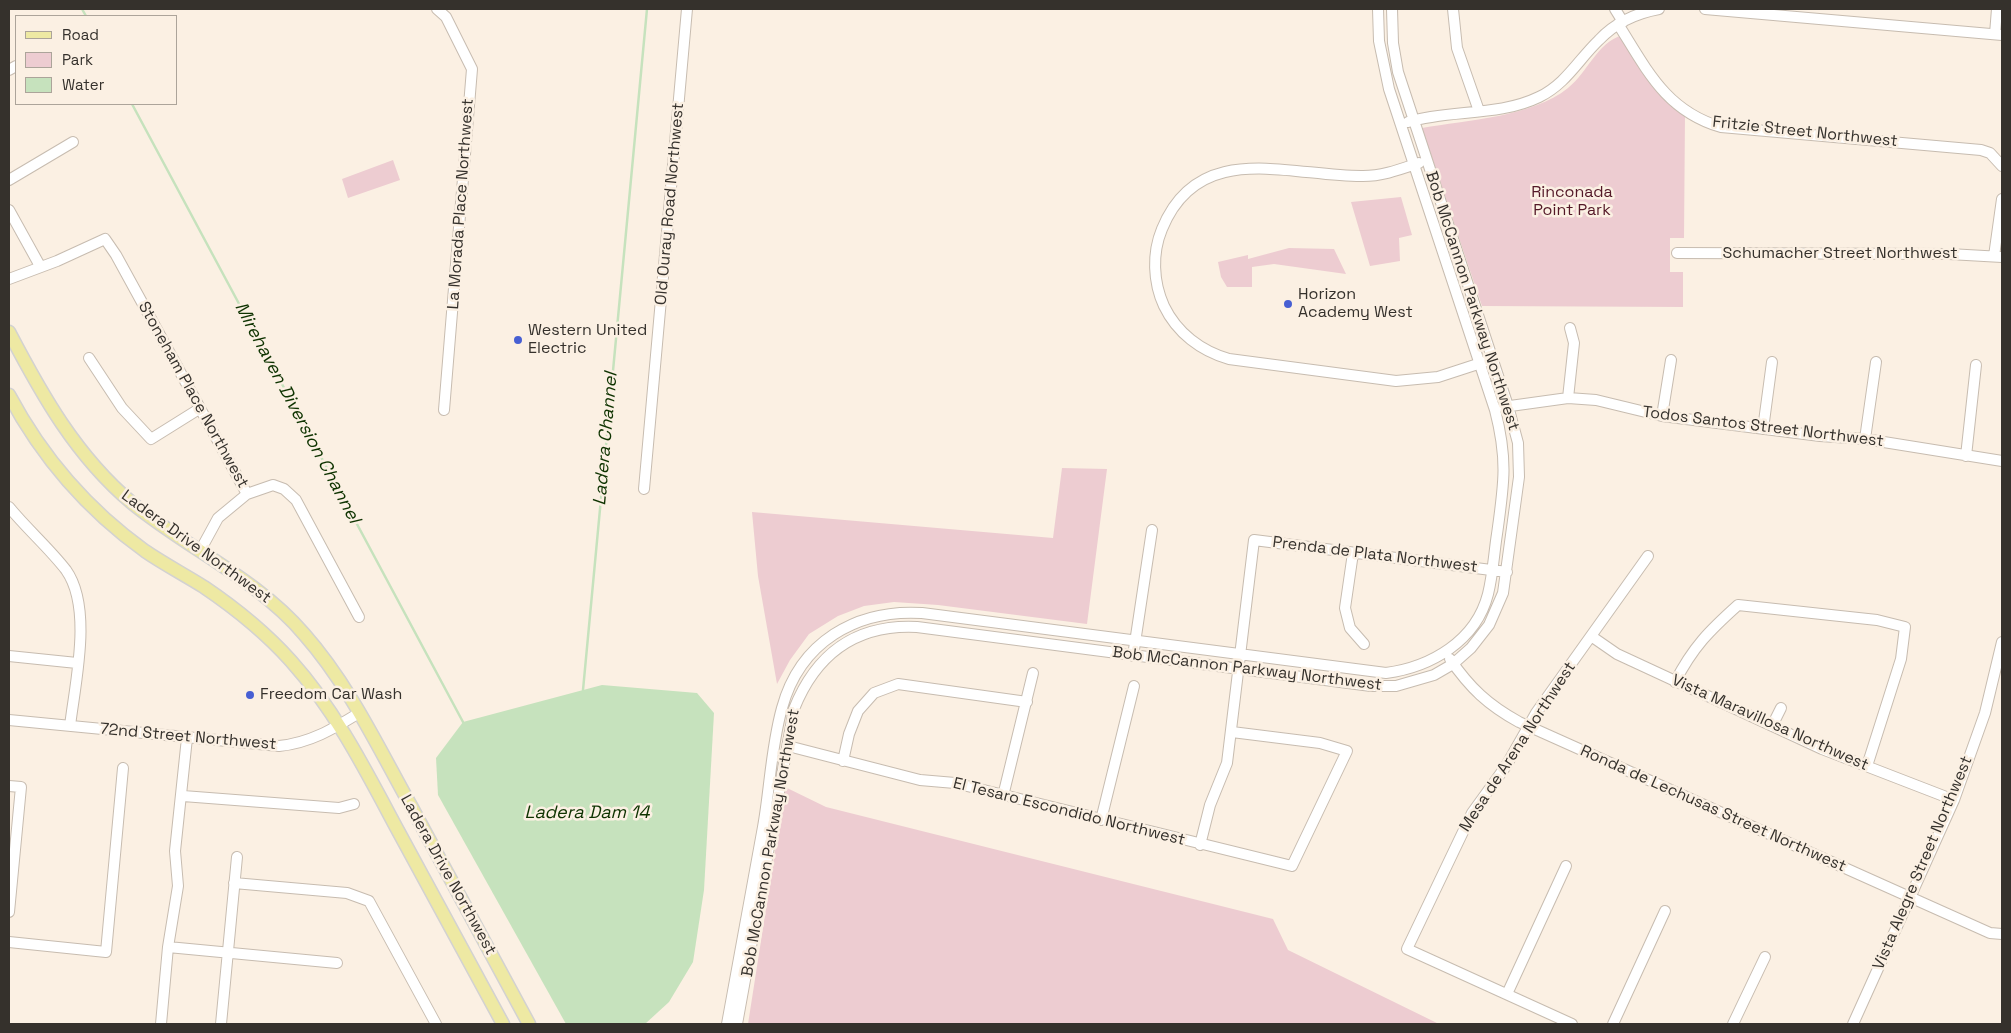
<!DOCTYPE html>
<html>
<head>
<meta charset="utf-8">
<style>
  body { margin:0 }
  #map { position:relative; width:2011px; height:1033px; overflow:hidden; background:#fbf0e3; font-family:"Space Grotesk",sans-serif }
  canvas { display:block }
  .frame { position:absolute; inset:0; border:10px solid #35312c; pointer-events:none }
  .legend { position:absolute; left:15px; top:15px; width:162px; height:90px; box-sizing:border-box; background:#fbf0e3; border:1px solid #aca49a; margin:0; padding:6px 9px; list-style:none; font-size:15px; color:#35312c }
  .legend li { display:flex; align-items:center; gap:10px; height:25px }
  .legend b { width:25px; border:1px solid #aca49a }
</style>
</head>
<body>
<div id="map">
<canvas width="2011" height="1033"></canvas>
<div class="frame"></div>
<ul class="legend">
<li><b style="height:6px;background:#eee9a3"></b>Road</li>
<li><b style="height:14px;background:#edccd1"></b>Park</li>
<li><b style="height:14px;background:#c6e2bd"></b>Water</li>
</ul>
</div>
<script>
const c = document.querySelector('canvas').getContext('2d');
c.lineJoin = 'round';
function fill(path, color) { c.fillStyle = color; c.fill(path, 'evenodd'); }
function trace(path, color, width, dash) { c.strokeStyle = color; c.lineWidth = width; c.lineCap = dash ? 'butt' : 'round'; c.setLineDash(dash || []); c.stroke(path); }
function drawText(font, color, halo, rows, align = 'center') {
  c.font = font + ' "Space Grotesk",sans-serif'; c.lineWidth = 5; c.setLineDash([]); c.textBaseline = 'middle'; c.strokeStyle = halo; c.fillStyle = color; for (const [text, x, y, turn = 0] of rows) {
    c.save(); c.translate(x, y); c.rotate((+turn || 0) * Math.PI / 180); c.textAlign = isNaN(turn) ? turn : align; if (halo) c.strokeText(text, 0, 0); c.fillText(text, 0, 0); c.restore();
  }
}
const green = new Path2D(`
  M1622,35L1685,115L1684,238H1670V272H1683V307L1482,306L1422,128C1467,120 1532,117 1568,88C1588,72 1596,44 1622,35Z
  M393,160L400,180L348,198L342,179Z
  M1401,197L1412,235L1399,238L1400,261L1370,266L1351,202Z
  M1289,248L1334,249L1346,274L1274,264L1252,267V287H1227L1221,277L1218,262L1248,255V259Z
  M1062,468L1107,469L1087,624L938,605L894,602L864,606L838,616L809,634L790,660L777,684L758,576L752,512L1053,538Z
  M785,787L826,807L1273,919L1288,950L1439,1024H748Z`);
const water = new Path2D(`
  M602,685L697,693L714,713L704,890L693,962L669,1002L645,1024H566L438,795L436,758L463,722Z`);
const stream = new Path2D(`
  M82,9L86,16
  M132,104L463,722
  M583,690L647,9`);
const minor = new Path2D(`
  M437,9L446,17L472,69L444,410
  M1453,9L1457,48L1479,111
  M1615,9L1623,22
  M1705,9L2002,35
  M1618,24C1647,70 1666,111 1721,127L1981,150L1990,153L2002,166
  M1995,34L1997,9
  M9,70L16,66
  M1408,122C1450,109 1498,117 1539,97C1566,84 1578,60 1599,40C1615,23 1637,13 1659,9
  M1419,163C1401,169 1383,176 1363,176C1291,177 1199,138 1162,229C1152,253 1153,282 1164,306C1177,333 1201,351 1229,359L1396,381L1438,377L1484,362
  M9,180L73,142
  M9,210L40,266
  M1677,253L1949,254L2002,257
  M1994,256L2002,199
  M9,279L57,261L105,239L116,255L247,494
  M89,358L122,408L151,439L199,409
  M1568,398L1574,343L1570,328
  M1503,407L1568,398L1596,400L1662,416L1820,436L1865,439L2002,461
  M1662,416L1671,360
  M1763,429L1772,362
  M1865,439L1876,362
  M1966,456L1976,365
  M644,489L687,9
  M9,507C27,529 49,548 66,570C93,608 75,683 70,726
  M200,551L218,518L247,494L273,485L284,489L296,500L359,617
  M1353,553L1345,608L1350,628L1364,644
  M1591,636L1617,654L1822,749L1954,800
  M9,656L77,663
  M1133,656L1152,530
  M1450,659C1470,688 1488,705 1519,722L1990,933L2002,934
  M1675,682C1693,647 1709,631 1738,605L1877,620L1905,627L1901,659L1867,766
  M9,720L279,746C310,743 333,729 359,713
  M1772,726L1781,708
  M788,746L920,780L955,783L1292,866L1347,751L1320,743L1232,732
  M843,761L849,734L858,711L874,693L898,684L1027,702
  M9,786L21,787L9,912
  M183,796L339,808L354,804
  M1003,796L1033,673
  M1101,820L1134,686
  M1200,845L1210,805L1227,763L1254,540L1507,572
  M234,883L347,893L369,901L436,1024
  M9,942L106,952L123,768
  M168,947L337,963
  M1507,994L1566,866
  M161,1024L168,947L178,886L175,851L187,738
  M221,1024L237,857
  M727,1024C739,959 751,893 763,827C770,788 771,747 782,708C800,642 856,609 922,613L1386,673C1431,667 1476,641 1488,594C1493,574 1494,553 1497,534C1504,484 1508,460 1495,410L1389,89L1379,41L1378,9
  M737,1024L794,709C816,654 856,624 917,627L1371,686H1396L1434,675L1453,664L1471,648L1489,625L1503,593L1519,477L1518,443L1508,406L1398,72L1393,43L1392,9
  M1572,1024L1407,949L1472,813L1506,766L1536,713L1648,556
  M1613,1024L1665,911
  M1733,1024L1765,957
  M1853,1024L1954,800L1985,713L2002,642`);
const major = new Path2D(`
  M9,332C42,395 76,456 132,503C188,549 256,578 304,634C349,685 378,747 411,806C450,879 490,951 529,1024
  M9,395C42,457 88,510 145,551C164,564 185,575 204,587C235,608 266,633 291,661C335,710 365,769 396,827C431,892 467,958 503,1024`);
const markers = [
  [1288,304,5,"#475fd3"],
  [518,340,5,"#475fd3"],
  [250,695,5,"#475fd3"]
];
const streetNames = [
  ["Fritzie Street Northwest",1805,132,6],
  ["La Morada Place Northwest",461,204,-86],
  ["Old Ouray Road Northwest",670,204,-85],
  ["Schumacher Street Northwest",1840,254],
  ["Bob McCannon Parkway Northwest",1472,301,72],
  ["Stoneham Place Northwest",193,395,61],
  ["Todos Santos Street Northwest",1763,427,7],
  ["Ladera Drive Northwest",196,547,36],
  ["Prenda de Plata Northwest",1375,555,7],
  ["Bob McCannon Parkway Northwest",1247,669,7],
  ["Vista Maravillosa Northwest",1770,723,24],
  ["72nd Street Northwest",188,737,5],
  ["Mesa de Arena Northwest",1518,747,-57],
  ["Ronda de Lechusas Street Northwest",1713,809,24],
  ["El Tesaro Escondido Northwest",1069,812,14],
  ["Bob McCannon Parkway Northwest",771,843,-80],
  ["Vista Alegre Street Northwest",1923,863,-67],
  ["Ladera Drive Northwest",448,875,61]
];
const parkNames = [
  ["Rinconada",1572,193],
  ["Point Park",1572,211]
];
const poiNames = [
  ["Horizon",1298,295],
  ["Academy West",1298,313],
  ["Western United",528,331],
  ["Electric",528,349],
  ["Freedom Car Wash",260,695]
];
const waterNames = [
  ["Mirehaven Diversion Channel",297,413,62],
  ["Ladera Channel",606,439,-85],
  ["Ladera Dam 14",587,813]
];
fill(green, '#edccd1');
fill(water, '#c6e2bd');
trace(stream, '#c6e2bd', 2.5);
trace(minor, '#c7bcb0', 12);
trace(major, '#d3d2d1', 15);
trace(minor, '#fff', 10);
trace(major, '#eee9a3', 12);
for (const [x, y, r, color] of markers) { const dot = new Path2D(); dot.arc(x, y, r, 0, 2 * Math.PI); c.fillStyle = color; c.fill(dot); trace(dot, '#fbf0e3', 2); }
drawText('16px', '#35312c', '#fbf0e3', streetNames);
drawText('16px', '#531827', '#fbf0e3', parkNames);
drawText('16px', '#35312c', '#fbf0e3', poiNames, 'left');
drawText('italic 18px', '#0e3300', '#fbf0e3', waterNames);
</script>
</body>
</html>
